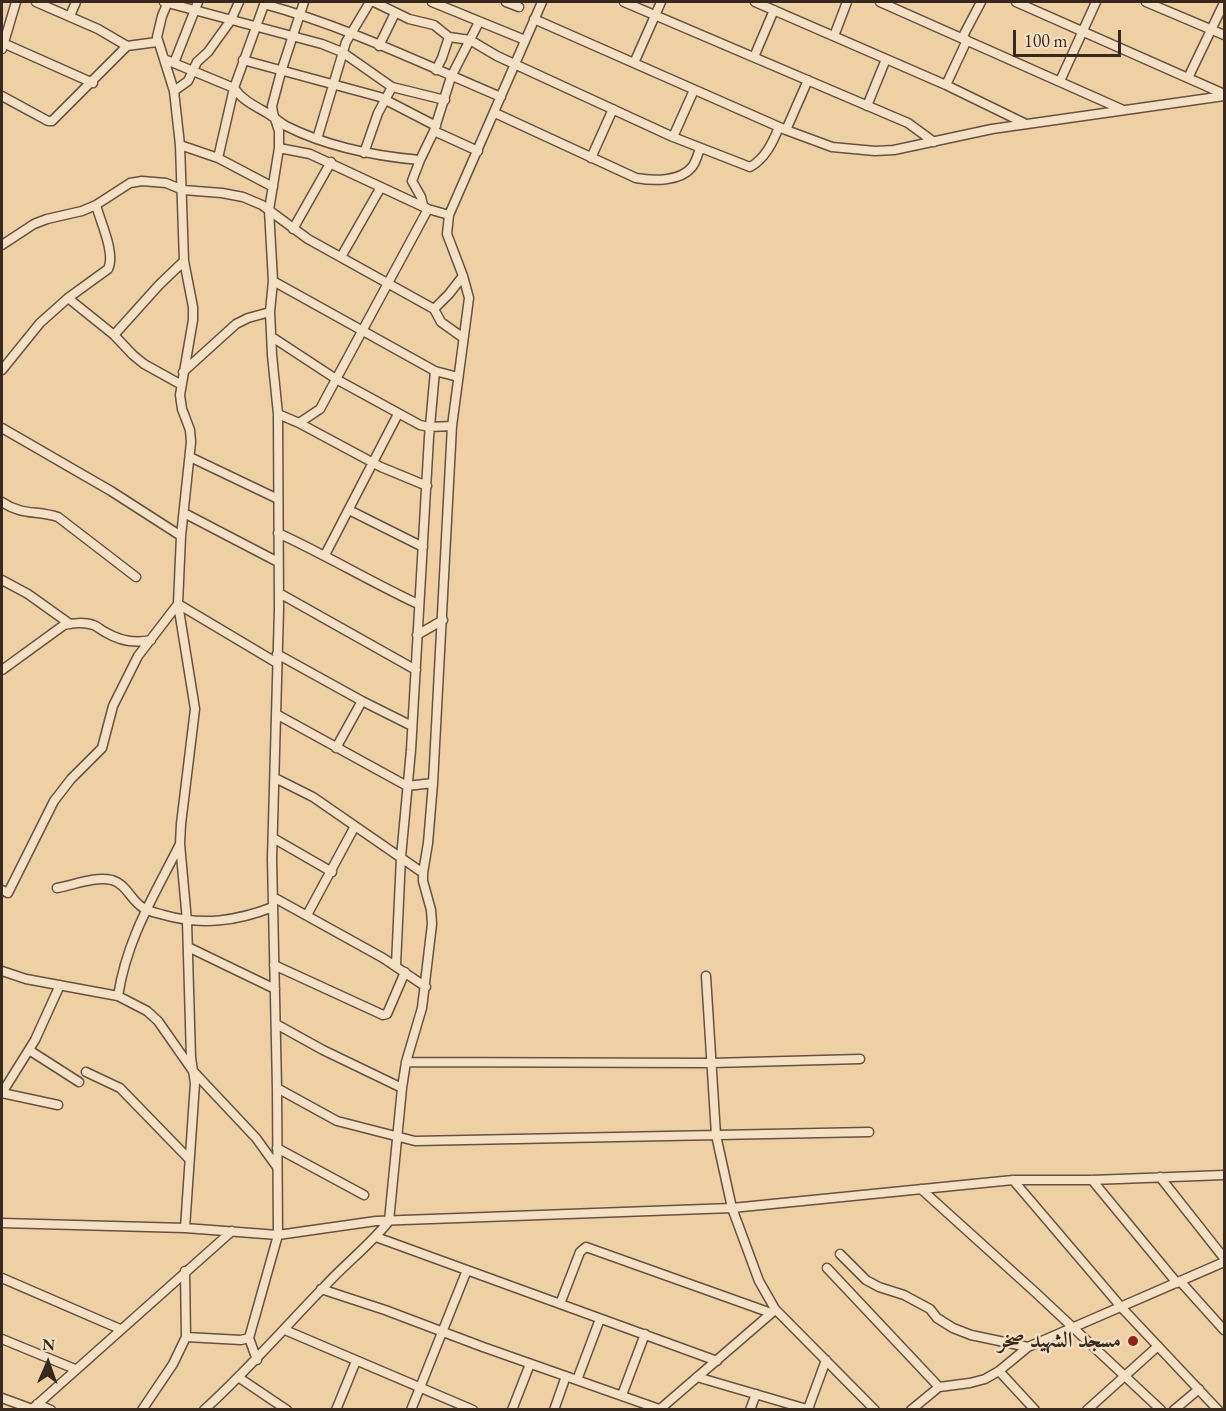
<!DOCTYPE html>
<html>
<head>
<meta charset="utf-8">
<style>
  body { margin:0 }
  #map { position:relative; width:1226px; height:1411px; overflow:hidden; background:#efd0a5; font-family:"EB Garamond",serif }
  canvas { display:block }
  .frame { position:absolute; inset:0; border:3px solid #38281e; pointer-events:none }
  .north { position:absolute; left:18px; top:1333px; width:60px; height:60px; -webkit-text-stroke:4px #f5e0c4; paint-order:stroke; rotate:2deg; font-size:16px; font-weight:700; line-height:24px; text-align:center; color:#38281e }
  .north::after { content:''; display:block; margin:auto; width:21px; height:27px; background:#38281e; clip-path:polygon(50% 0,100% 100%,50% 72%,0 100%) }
  .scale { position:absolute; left:1013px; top:30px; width:108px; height:27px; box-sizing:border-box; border:3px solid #38281e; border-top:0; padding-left:8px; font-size:18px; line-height:21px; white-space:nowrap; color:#38281e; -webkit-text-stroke:4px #f5e0c4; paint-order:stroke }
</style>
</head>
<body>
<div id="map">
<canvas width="1226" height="1411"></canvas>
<div class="frame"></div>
<div class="north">N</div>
<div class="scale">100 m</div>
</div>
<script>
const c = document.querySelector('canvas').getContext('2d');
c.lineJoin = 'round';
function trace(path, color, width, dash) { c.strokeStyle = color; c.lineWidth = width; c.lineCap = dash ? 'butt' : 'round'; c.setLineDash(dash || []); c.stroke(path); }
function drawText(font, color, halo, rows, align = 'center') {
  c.font = font + ' "EB Garamond",Amiri,serif'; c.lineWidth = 4.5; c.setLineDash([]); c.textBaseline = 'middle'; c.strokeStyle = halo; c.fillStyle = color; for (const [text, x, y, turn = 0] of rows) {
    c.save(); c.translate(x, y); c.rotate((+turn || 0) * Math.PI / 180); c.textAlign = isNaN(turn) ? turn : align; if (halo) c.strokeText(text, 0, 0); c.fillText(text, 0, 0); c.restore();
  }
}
const minor = new Path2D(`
  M36,2L98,29L127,46L157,42
  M164,2L322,44L342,52L392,87L445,100
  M168,2L162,16L157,37L174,91L180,145L184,261L193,307V320L180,395L182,409L190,430L191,442L181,536L178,604L195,709L181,824L180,844L187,921L191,1058L195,1083L185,1228
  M374,2L409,19L434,25L449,37L470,40L497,56L673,137L750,167C765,159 773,142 779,127
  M432,2L525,40
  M506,2L519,7
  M624,2L908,123L934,142
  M755,2L946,85L1024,123
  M880,2L1121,109
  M1016,2L1224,94
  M1146,2L1224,35
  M264,4C345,26 423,64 501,97
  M70,16L76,2
  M534,19L786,130L832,147L875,151L894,150L992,129L1224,96
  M834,36L847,2
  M962,38L981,2
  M3,43L93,83
  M379,46L395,13
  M2,49L16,2
  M754,57L774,10
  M164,59L234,88C242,100 255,106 267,113C274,117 279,122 286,126C328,147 373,156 420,160
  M243,60L380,97L436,126
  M174,63L198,2
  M634,63L661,2
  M436,70L442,58L449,37
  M1188,78L1224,3
  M1060,81L1096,2
  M946,85L967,40
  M174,91L188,81L197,62L208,52L231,20L239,2
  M2,96L48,121H52L127,46
  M867,106L886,59
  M495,113L636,178C653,181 680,182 692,167C696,162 698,154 700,148
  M786,130L808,80
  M434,131L478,151
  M673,137L694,90
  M317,139L346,42L370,2
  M180,145L218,158L273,187
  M279,148L310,154L428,209L449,215
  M364,153L378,113L392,87
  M218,158L234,88L265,2
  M591,158L613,109
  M423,205L421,197L412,181L420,160L434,131L451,77L479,22
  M293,229L331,162
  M2,245L34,224L47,219L82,211L96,205L130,183L142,181L166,183L183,190L222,193L243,197L262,205L308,239L434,309L441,322L462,337
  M341,257L381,187
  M273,281L435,371L458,377
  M68,298L114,335L133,355L144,364L180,384
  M434,309L449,294L463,276
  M114,335L159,285L184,261
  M272,337L336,379L420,425L429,427L452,426
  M2,370L40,323L68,298L108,269C116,254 100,221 96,205
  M183,372L236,324L248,318L270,312
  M278,414L299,423L381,467L427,486
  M299,423L320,409L428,209
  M2,428L111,491L181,536
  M190,457L278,499
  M2,502C23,516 36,510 58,517L136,577
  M349,510L423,547
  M184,513L278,562
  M278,533C326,555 371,582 418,604
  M325,555L398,414
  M2,580L28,594L70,624
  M279,593L416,670
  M417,635L443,620
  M277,654L362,701L412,726
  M2,670L64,625C72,623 85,622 93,625C97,626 101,630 105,632C120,641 134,644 151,640
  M276,714L407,786L433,783
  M336,748L362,701
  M275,778L313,797L423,873
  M273,838L332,872
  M57,888C74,885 95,876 112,880C126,884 131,900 142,907C149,912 157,913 164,915C202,926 237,921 273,907
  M2,890L8,893L54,801L71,779L102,748L113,706L138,656L178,604L277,663
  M273,897L383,958L426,987
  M307,915L355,826
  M188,947L275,989
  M274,965L383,1015L387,1014L405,972
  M396,965L401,857L411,750L429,437L435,371
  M2,971L26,979L118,996L147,1011L158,1021L193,1071L256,1138L277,1167
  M706,976L716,1135L732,1208L759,1281L775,1309L875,1410
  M118,996C127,938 154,896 180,844
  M276,1024L323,1050L402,1088
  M29,1050L79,1082
  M406,1062L712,1063L860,1059
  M86,1072L120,1088L189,1159
  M277,1088L337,1121L415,1141L869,1132
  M58,1105L2,1093L35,1040L60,985
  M277,1148L364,1195
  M1160,1177L1224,1258
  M1013,1180L1122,1308L1218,1410
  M1092,1180L1177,1283
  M921,1189L1035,1292L1161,1410
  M2,1223L185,1228L278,1235L376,1221L732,1208L1013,1180H1092L1224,1175
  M376,1237L717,1361
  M840,1254L866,1280L879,1287L904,1295L930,1309L937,1318L953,1328L971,1335L1028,1347
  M827,1268L939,1387
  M2,1278L120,1329
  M1180,1281L1224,1330
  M321,1289L385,1310L483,1347L659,1409
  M560,1304L580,1252L586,1247L771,1313
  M285,1330L473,1410
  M186,1337L241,1340L249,1338
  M2,1339L75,1369
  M257,1360L249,1338L278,1235L277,1088L272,859L279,609L278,414L272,355L270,312L273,281L269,210L279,148V131L273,113L272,106L281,72L304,2
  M999,1371L1035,1410
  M238,1377L287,1410
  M697,1377L810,1410
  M577,1380L600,1319
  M622,1395L645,1334
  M2,1398L32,1409
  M37,1404L51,1410
  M808,1409L826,1360
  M31,1410L232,1231
  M142,1410L173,1364L186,1337L185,1271
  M204,1410C247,1371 284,1328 324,1287C345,1264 370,1245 389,1221L402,1088L406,1062L422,1008L432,924L431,910L423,881V873L428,843L433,783L452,426L469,298L463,276L447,234L449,215L542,2
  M336,1410L356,1361
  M411,1410L467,1270
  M512,1410L530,1364
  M554,1410L566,1376
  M659,1410L775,1310
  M750,1410L756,1394
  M911,1410L939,1387L970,1383L985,1379L999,1371L1028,1347L1224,1262
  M1087,1410L1158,1346
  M1174,1410L1199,1389`);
const markers = [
  [1133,1341,6,"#8f2418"]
];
const poiNames = [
  ["مسجد الشهيد صخر",1121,1341]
];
trace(minor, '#665240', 11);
trace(minor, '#f5e0c4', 8);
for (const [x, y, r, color] of markers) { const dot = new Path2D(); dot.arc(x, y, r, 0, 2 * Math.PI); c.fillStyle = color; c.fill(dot); trace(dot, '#f5e0c4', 2); }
drawText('bold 22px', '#38281e', '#f5e0c4', poiNames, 'right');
</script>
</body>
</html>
